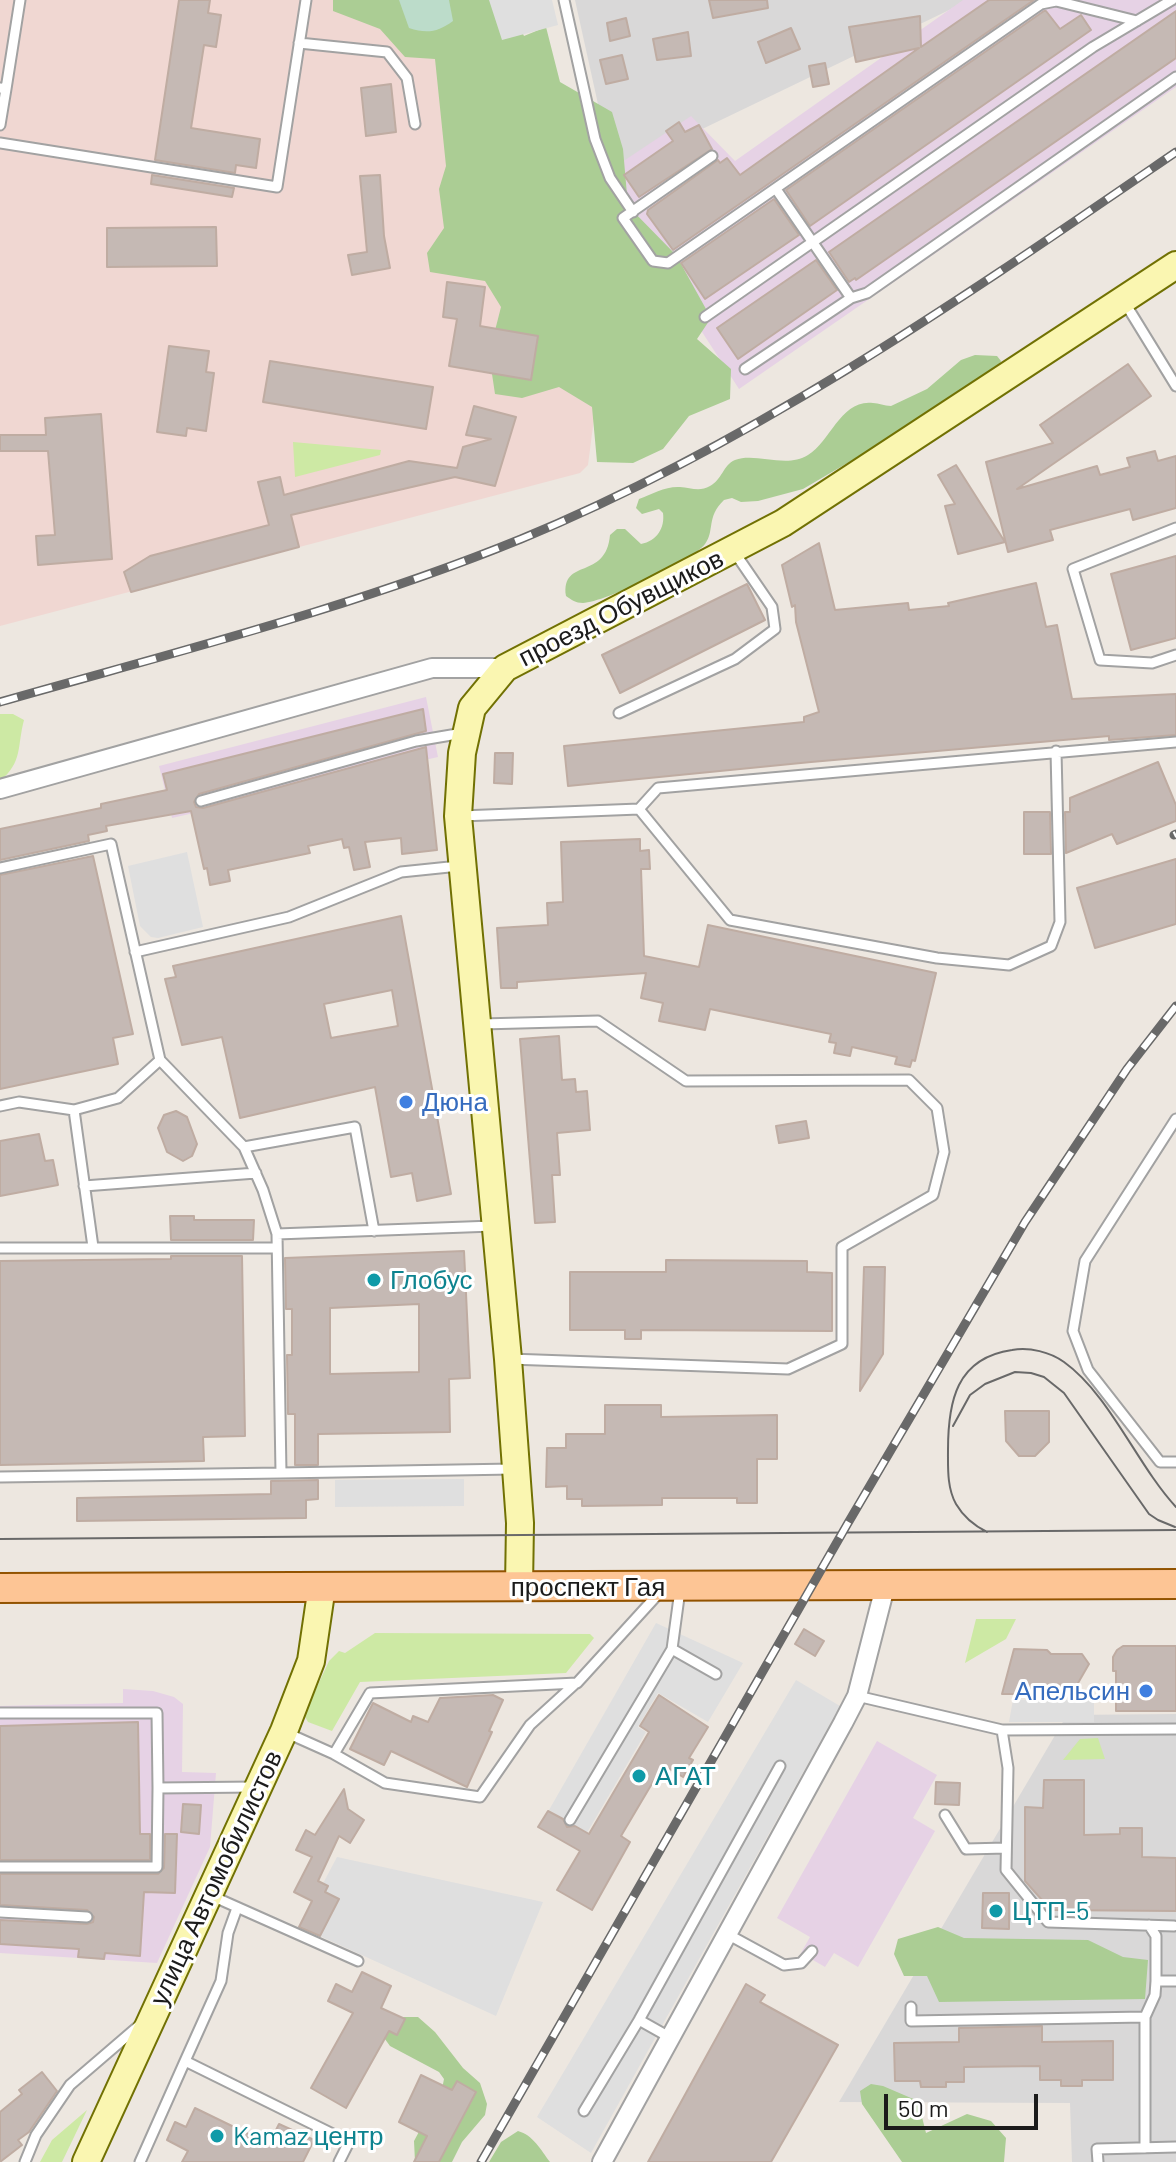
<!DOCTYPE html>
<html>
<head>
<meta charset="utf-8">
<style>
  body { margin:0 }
  #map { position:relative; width:1176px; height:2162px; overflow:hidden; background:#ede7e0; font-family:Barlow,sans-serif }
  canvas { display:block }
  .scale { position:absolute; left:884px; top:2094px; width:154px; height:36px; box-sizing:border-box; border:4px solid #1b1b1b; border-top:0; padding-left:10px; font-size:24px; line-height:28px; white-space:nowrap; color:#1b1b1b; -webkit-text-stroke:6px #fff; paint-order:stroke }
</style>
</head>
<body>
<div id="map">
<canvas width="1176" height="2162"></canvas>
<div class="scale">50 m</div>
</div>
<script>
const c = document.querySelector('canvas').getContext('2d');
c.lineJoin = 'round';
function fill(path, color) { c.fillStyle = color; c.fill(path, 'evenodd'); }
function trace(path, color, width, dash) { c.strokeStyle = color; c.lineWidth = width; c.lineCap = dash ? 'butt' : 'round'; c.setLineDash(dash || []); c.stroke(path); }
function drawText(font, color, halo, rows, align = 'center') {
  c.font = font + ' Barlow,sans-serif'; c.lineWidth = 6; c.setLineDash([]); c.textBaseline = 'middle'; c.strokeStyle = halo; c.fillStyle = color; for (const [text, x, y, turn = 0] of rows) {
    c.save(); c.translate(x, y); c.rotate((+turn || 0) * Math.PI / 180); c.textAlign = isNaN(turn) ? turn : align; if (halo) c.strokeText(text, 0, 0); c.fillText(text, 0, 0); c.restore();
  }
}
const residential = new Path2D(`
  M575,0H970L613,172Z
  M1176,1714V2162H1072L1070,2103L839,2102L1067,1715Z`);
const industrial = new Path2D(`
  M963,0H1176V87L739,389L601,176L691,116L735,161Z
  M426,697L438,757L172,818L159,766Z
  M123,1689L153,1691L174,1697L183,1704L182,1772L216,1773L210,1847L157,1963L0,1953V1706L123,1703Z
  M877,1741L937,1775L913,1818L935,1831L858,1967L834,1953L825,1967L801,1953L810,1937L777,1918Z`);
const military = new Path2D(`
  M0,0H484L599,379L588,465L580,473L0,626Z`);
const grass = new Path2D(`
  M293,442L381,450L380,455L295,477Z
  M0,714H13L24,720C17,746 23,762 0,781Z
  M976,1619H1016L1006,1639L965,1663Z
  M375,1633L590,1634L594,1638L566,1673L360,1682L332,1731L308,1722L304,1715L329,1661L339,1651L345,1653Z
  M1098,1738L1105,1759L1063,1760L1080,1739Z
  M87,2110L62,2162H40L52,2140Z`);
const forest = new Path2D(`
  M333,0H507L524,36L546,27L560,82L612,112L623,149L628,206L676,255L711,318L697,339L731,369L730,399L689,416L663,449L633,463L597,462L592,407L559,387L522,398L495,394L489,354L501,307L485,281L430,272L427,253L444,228L439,189L446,166L435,59L405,57L380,29L333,11Z
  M975,355L997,356L1001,361L999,366L960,397L803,489L758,501L741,502L732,498L724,500C706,517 715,531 705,544C692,561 605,602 583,603C575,603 572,600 566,596C561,557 606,581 610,535L617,529H625L641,544C657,541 665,528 663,513L659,509L642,514L636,508L639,499C652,494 666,486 680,487C691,488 700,492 710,486C722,480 723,465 735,460C756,452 786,469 808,455C831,441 841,399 873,403C879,403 884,406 891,406L927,389L961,360Z
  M938,1927L964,1938L1088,1940L1123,1957L1148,1960L1145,1999L939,2002L927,1976H904L894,1954L898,1939Z
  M395,2017H418L435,2032L463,2068L480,2083L487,2104L485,2115L462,2142L452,2162H415L414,2141L442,2089L444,2079L439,2072L390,2046L382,2035Z
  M871,2084L883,2086L918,2101L926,2133L967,2114L991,2121L1006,2138L1004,2162H902L862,2104L860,2091Z
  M518,2131C533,2135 541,2150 550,2162H489L501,2142Z`);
const wetland = new Path2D(`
  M399,0H449L453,21C438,32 427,34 409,28Z`);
const parking = new Path2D(`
  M489,0H552L558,25L502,40Z
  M187,852L203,927L158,938L151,937L140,926L128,866Z
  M464,1479V1506L335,1507V1480Z
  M656,1623L743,1663L708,1722L658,1693L638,1727L646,1732L578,1848L561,1838L570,1823L549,1810Z
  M796,1680L840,1706L591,2153L537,2117Z
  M1013,1700H1094V1722H1009Z
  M337,1857L543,1902L496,2016L300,1927Z`);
const building = new Path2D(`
  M179,0H210L208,13L221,15L216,47L204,45L191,128L260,139L256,168L236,165L235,173L155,160Z
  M709,0H767L768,8L713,18Z
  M989,0H1034L673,250L647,214L648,210L718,160L720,163L727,158L740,175L919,48L856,62L849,27L920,16L921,47Z
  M1044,11H1046L1060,29L1081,15L1091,30L810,226L786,190Z
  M1176,11V58L856,280L855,278L849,282L829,252Z
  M626,18L630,36L610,41L607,23Z
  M791,28L800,49L766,63L758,42Z
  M688,32L691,56L657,60L653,39Z
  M622,55L628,79L606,84L600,60Z
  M825,63L829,84L813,87L809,66Z
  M391,84L396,132L366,136L361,88Z
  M679,122L685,132L699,125L712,149L639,197L624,175L673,141L666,131Z
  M152,175L234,188L232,197L151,184Z
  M380,175L384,236L390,268L352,275L348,255L367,252L360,176Z
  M774,199L799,235L705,299L681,263Z
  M216,227L217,266L107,267V228Z
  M816,260L837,290L738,359L717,328Z
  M447,282L485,287L480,326L538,336L531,380L449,366L457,319L443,317Z
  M169,346L209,351L206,372L214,373L206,431L187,428L186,436L157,432Z
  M270,361L433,387L426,429L263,402Z
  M1128,364L1151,396L1017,489L1097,466L1100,475L1130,467L1127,458L1155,451L1158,461L1176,456V508L1133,520L1130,509L1050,530L1053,540L1008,552L986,462L1053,443L1040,425Z
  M474,406L516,417L495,486L455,477L291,515L299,547L131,592L124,572L150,556L269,525L258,482L280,477L284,495L409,461L457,468L463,447L491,439L466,435Z
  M101,414L112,559L38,565L36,536L55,535L48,451H0V435H46L45,418Z
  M956,465L1005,542L958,554L945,506L955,504L938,475Z
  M819,543L835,610L908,603L909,610L949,606L948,603L1036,583L1046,627L1057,625L1072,699L1176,694V735L1109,740V736L811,762L568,786L564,746L804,722V717L819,712L796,622L795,605L792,607L782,565Z
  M1176,556V638L1131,650L1111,574Z
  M747,584L765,620L620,693L602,655Z
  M423,709L426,731L199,794L194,802L196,807L203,808L426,747L437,850L402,854L401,838L365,842L370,867L354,870L349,847L344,848L342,839L308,846L310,853L228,870L230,881L210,885L207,868L204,869L191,811L106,826L107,831L88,835L89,841L0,860V829L101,808V804L167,790L163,774Z
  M495,753H513L512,784L494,783Z
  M1158,762L1176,805V821L1117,844L1112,834L1066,853L1065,812H1070V798Z
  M1024,812H1050L1051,854H1024Z
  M640,839V851L649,850L650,869H641L644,956L699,967L708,925L936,973L915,1061L912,1060L910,1067L895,1064L897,1057L852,1047L850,1056L834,1053L836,1043L829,1042L831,1034L710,1009L705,1030L659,1021L663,1003L641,998L646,973L517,982V988H501L497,928L548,925L547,903L563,902L561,842Z
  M93,856L133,1034L113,1038L118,1064L0,1089V875Z
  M1176,859V924L1095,948L1077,888Z
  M401,916L451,1194L417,1201L412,1173L391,1177L375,1087L240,1118L222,1037L182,1045L165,979L176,977L173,966ZM392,990L398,1026L331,1038L324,1004Z
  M559,1036L562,1080L575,1079L576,1092L587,1091L590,1130L557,1133L560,1175H552L555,1222L535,1223L520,1039Z
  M176,1111L187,1117L197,1144L192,1156L183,1161L167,1152L158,1128L164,1115Z
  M806,1121L809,1138L779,1143L776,1126Z
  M39,1134L45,1161L53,1160L58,1185L0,1196V1141Z
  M170,1216H194V1220H254L253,1240H171Z
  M464,1251L470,1378L449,1379L450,1432L318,1434V1465H295V1414H288L287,1355H292V1309H286L285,1258ZM419,1304V1372L330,1374V1308Z
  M171,1256H242L245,1436L203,1437L204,1461L0,1465V1261L171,1259Z
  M666,1260L807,1261V1272L832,1273V1331L641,1330V1339H625V1330H570V1272H666Z
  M864,1267H885L883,1354L860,1391Z
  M605,1405H661V1417L777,1415V1459H757V1503H737V1498H662V1505L582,1506V1499H567V1486L546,1487L547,1448H566V1434H605Z
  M1005,1411H1049V1442L1035,1456H1019L1006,1441Z
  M318,1480V1499L306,1500V1518L77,1521V1498L271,1494V1481Z
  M804,1629L824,1641L815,1656L795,1644Z
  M1123,1646H1176V1711H1116V1671H1113V1657L1117,1650Z
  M1014,1649L1047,1650L1051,1654H1082L1089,1664L1074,1690L1045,1691V1694H1002Z
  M493,1695L503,1700L489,1731L492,1732L467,1787L391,1751L384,1765L350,1749L373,1703L411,1722L413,1716L428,1722L440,1698Z
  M659,1695L708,1727L689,1758L693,1760L683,1777L663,1765L621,1836L630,1842L592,1910L557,1890L580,1851L538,1827L548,1811L563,1819L567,1827L575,1826L589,1834L649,1732L640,1726Z
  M138,1722L140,1834H150V1860H0V1726Z
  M1044,1780H1084V1835L1120,1834V1828H1142V1857L1176,1858V1911L1051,1910L1025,1881V1807L1043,1808Z
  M936,1782L960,1783L959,1805L935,1804Z
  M344,1789L348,1809L364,1820L350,1843L339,1836L318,1881L328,1886L325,1892L339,1899L320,1936L299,1927L312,1901L294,1892L312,1857L296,1850L306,1830L315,1835Z
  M183,1804L201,1805L199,1834L181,1832Z
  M165,1834H177L175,1893L144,1892L140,1956L105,1953L104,1959L78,1957L79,1949L0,1944V1920L87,1924L93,1922L94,1917L87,1910L0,1905V1874H158L164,1868Z
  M983,1893H1009V1929L982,1928Z
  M362,1972L391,1986L381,2008L405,2019L397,2035L389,2031L346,2108L311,2088L353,2013L328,2001L336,1984L352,1992Z
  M746,1984L765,1995L760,2002L838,2045L771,2162H648Z
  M1042,2026V2042L1113,2041V2080H1082V2086H1061V2080H1040V2066L964,2067V2082H946V2087H921L920,2081H895L894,2043L959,2042V2028Z
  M42,2072L57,2091L29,2132L18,2140L22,2145L0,2162V2112L22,2094L19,2090Z
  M421,2075L452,2090L457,2081L476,2092L439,2162H414L427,2136L399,2122Z
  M195,2108L269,2144L279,2124L314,2140L303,2162H182L188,2151L167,2140L175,2122L186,2127Z`);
const lane = new Path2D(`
  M564,0L595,139L610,178L633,212
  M299,43L387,52L407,78L415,124
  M0,88L6,89L20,0
  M0,125L6,89
  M0,143L277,187L306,0
  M712,156L623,218L653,261L668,263L1041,4L1056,1L1137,21
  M776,189L851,298L867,293L1176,77
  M1125,303L1176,386
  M705,317L1093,47L1172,0
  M745,369L851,298
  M1176,528L1073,569L1100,660L1152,663L1176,655
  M619,713L735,659L775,629L772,607L735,553
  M201,801L416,741L463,733
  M639,809L658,788L1176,742
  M461,816L639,809L730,920L937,958L1009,965L1051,946L1060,922L1056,751
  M0,868L111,844L160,1060L244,1147L263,1190L277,1234L281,1473L513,1469
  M135,952L289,917L401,872L459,866
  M481,1024L598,1021L686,1081L909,1080L937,1108L944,1152L933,1195L842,1247V1344L788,1369L510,1359
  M0,1106L19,1102L74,1110
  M1176,1119L1085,1261L1073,1331L1088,1370L1160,1462H1176
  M244,1147L355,1127L374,1231
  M84,1186L256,1173
  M277,1234L493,1226
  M93,1247L74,1110L118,1098L160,1060
  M0,1248H277
  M0,1477L281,1473
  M672,1649L716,1674
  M857,1696L1002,1730L1008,1768L1006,1870L1048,1922L1174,1926
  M0,1713H157L158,1788L255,1787
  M1002,1730L1176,1729
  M287,1733L334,1754L370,1693L577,1683L660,1592
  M334,1754L385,1783L480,1797L530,1725L576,1683
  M945,1815L966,1849L1006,1848
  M570,1820L672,1649L680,1590
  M0,1867H157L158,1788
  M212,1896L358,1961
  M237,1908L228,1933L221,1981L185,2061L349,2142L339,2162
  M0,1912L87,1917
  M729,1935L784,1965L801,1963L812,1951
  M1156,1981H1176
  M911,2007V2021L1145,2017
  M639,2020L671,2038
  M584,2111L639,2020L780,1766
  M1145,2148V2017L1155,1995L1156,1981V1936L1149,1925
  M25,2162L36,2135L70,2085L141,2024
  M140,2162L185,2061
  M1098,2162L1097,2149L1176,2147`);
const street = new Path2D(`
  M0,789L432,668H505
  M602,2162L843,1723L857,1696L885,1587`);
const secondary = new Path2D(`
  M519,1587L520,1523L508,1359L458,816L462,753L472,708L505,668L783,523L1176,265
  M86,2162L284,1731L311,1661L322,1586`);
const primary = new Path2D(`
  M0,1588L1176,1584`);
const tram = new Path2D(`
  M953,1426L970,1395L985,1384L1015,1372L1031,1373L1044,1377L1064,1393L1149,1514L1158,1520L1175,1527
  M987,1532C975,1526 963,1516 956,1504C947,1488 948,1468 948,1450C948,1402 956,1358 1012,1350C1030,1347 1050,1352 1064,1362C1110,1395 1137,1465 1176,1507
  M0,1539L1176,1530`);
const rail = new Path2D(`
  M0,702C175,652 352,608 521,539C756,442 967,295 1176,152
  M1174,835L1176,834
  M481,2162L848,1523L1025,1222L1127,1069L1176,1006`);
const markers = [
  [406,1102,8,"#3f7fe0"],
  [374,1280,8,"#0f9aa8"],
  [1146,1691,8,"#3f7fe0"],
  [639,1776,8,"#0f9aa8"],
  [996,1911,8,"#0f9aa8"],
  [217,2136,8,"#0f9aa8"]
];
const streetNames = [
  ["проезд Обувщиков",621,608,-27],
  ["проспект Гая",588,1587],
  ["улица Автомобилистов",216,1878,-65]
];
const shopNames = [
  ["Дюна",422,1102],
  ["Апельсин",1130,1691,"right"]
];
const cultureNames = [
  ["Глобус",390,1280],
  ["АГАТ",655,1776],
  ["ЦТП-5",1012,1911],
  ["Kamaz центр",233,2136]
];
fill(residential, '#d9d8d8');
fill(industrial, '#e6d2e5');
fill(military, '#f0d7d2');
fill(grass, '#cde9a4');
fill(forest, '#abcd94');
fill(wetland, '#bcdcca');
fill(parking, '#dfdfdf');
fill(building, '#c5b9b4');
trace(building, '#bfaca2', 2);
trace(lane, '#a2a2a2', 13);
trace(street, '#a2a2a2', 22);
trace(secondary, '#717103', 30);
trace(primary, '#925300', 32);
trace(lane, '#fff', 9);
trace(street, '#fff', 18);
trace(secondary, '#faf6b1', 26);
trace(primary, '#fdc595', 28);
trace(tram, '#696969', 2);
trace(rail, '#696969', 9);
trace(rail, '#fff', 6, [18]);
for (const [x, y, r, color] of markers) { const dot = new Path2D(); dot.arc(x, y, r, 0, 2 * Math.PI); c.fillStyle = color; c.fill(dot); trace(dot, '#fff', 3); }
drawText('26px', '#1b1b1b', '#fff', streetNames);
drawText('26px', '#366cbe', '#fff', shopNames, 'left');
drawText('26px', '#0d838f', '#fff', cultureNames, 'left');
</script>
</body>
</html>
